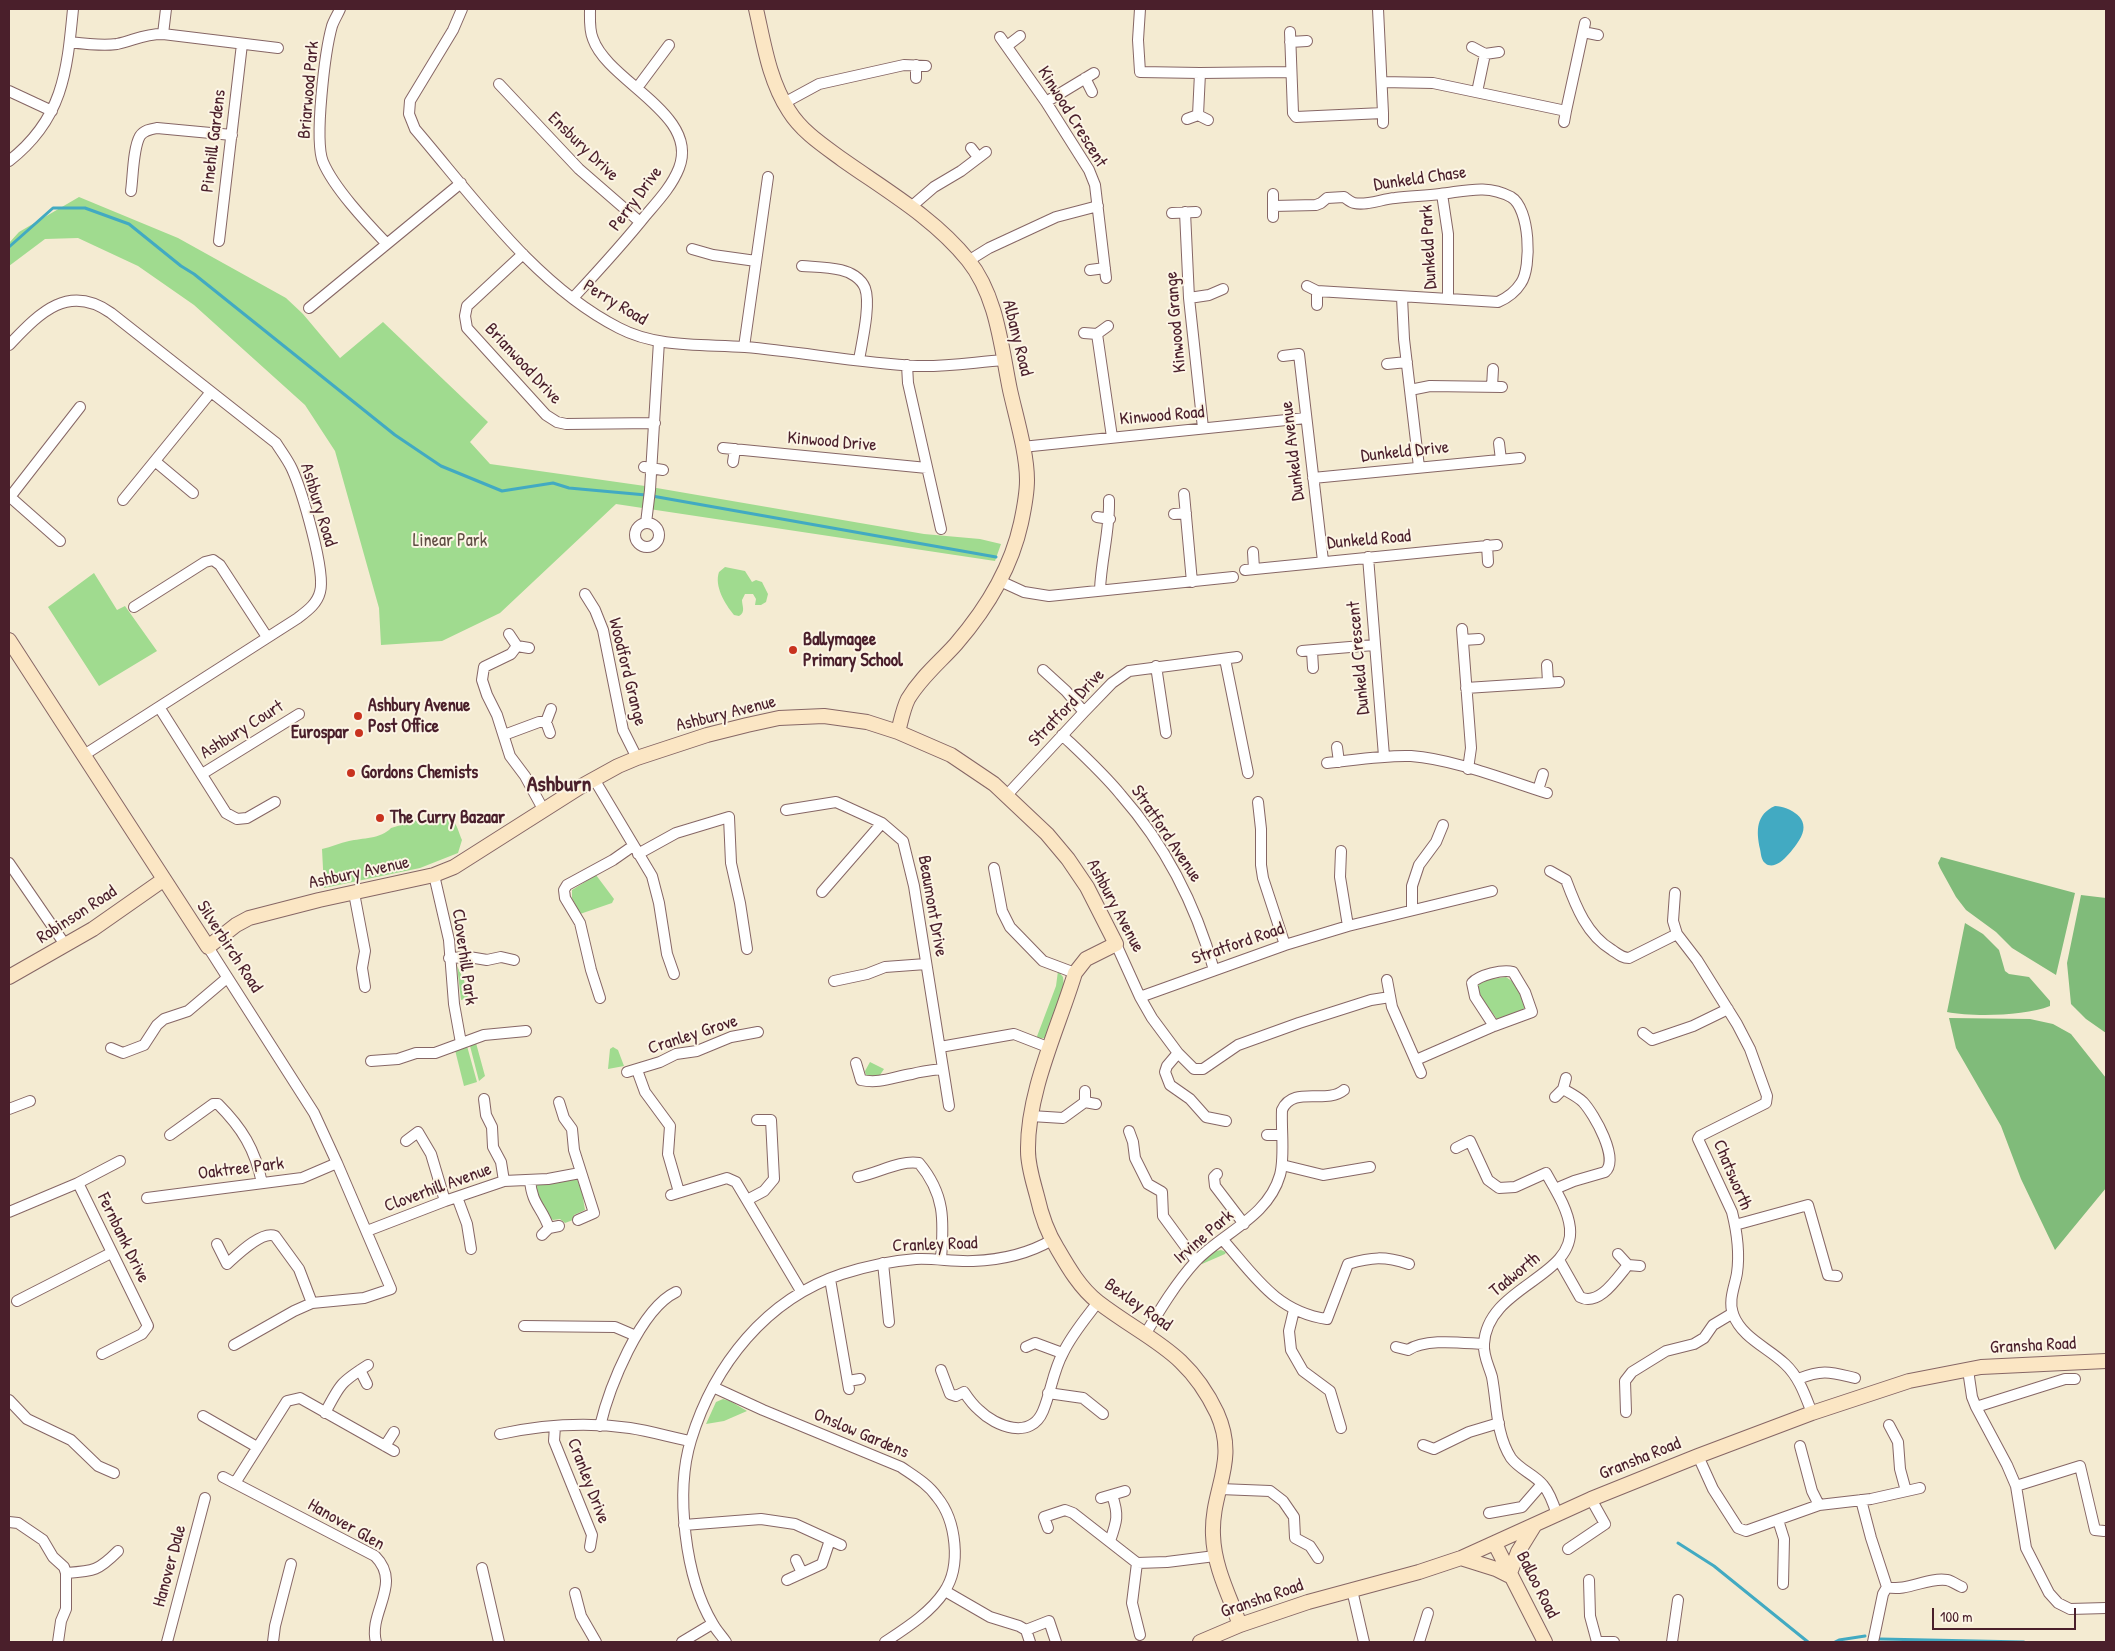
<!DOCTYPE html>
<html>
<head>
<meta charset="utf-8">
<style>
  body { margin:0 }
  #map { position:relative; width:2115px; height:1651px; overflow:hidden; background:#f4ebd2; font-family:"Patrick Hand",sans-serif }
  canvas { display:block }
  .frame { position:absolute; inset:0; border:10px solid #4a1f2b; pointer-events:none }
  .scale { position:absolute; left:1932px; top:1608px; width:144px; height:22px; box-sizing:border-box; border:2px solid #4a1f2b; border-top:0; padding-left:6px; font-size:15px; line-height:18px; white-space:nowrap; color:#4a1f2b; -webkit-text-stroke:4px #fcf5e5; paint-order:stroke }
</style>
</head>
<body>
<div id="map">
<canvas width="2115" height="1651"></canvas>
<div class="frame"></div>
<div class="scale">100 m</div>
</div>
<script>
const c = document.querySelector('canvas').getContext('2d');
c.lineJoin = 'round';
function fill(path, color) { c.fillStyle = color; c.fill(path, 'evenodd'); }
function trace(path, color, width, dash) { c.strokeStyle = color; c.lineWidth = width; c.lineCap = dash ? 'butt' : 'round'; c.setLineDash(dash || []); c.stroke(path); }
function drawText(font, color, halo, rows, align = 'center') {
  c.font = font + ' "Patrick Hand",sans-serif'; c.lineWidth = 4; c.setLineDash([]); c.textBaseline = 'middle'; c.strokeStyle = halo; c.fillStyle = color; for (const [text, x, y, turn = 0] of rows) {
    c.save(); c.translate(x, y); c.rotate((+turn || 0) * Math.PI / 180); c.textAlign = isNaN(turn) ? turn : align; if (halo) c.strokeText(text, 0, 0); c.fillText(text, 0, 0); c.restore();
  }
}
const green = new Path2D(`
  M79,197L178,238L286,298L303,314L340,358L383,322L488,422L470,442L490,464L645,486L924,534L980,539L1001,544L995,561L616,504L500,613L442,641L381,645L379,608L335,451L305,405L194,305L138,266L78,238L45,239L9,266V243L19,232Z
  M725,567L745,571L752,582L756,580L762,582L768,594L766,602L761,605H755L756,599L753,594H745L742,600C742,606 746,612 739,616L734,615C725,604 714,586 719,572Z
  M94,573L117,610L125,606L157,651L99,686L48,607Z
  M441,813C455,815 457,828 462,840L458,853L420,868L324,888L322,849C331,847 340,843 349,841C362,838 381,839 391,828Z
  M596,875L614,899L612,903L580,914L572,898V890Z
  M457,966L464,980L468,998L461,1000Z
  M1058,971L1063,977L1064,987L1045,1038L1036,1039L1056,986Z
  M1506,977L1516,984L1526,1005L1522,1012L1497,1019L1477,993V986L1485,980Z
  M476,1043L485,1076L479,1081L470,1046Z
  M467,1046L477,1082L464,1086L455,1050Z
  M613,1047L618,1050L624,1066L608,1069L610,1049Z
  M870,1062L884,1069L878,1078L866,1076L865,1071Z
  M577,1179L582,1192L585,1210L574,1215L573,1220L565,1223L560,1219L553,1220L549,1217L535,1189L537,1184Z
  M1221,1250L1226,1252L1225,1254L1202,1264L1201,1262L1212,1252Z
  M723,1399L730,1401L747,1411L724,1421L706,1424L716,1402Z`);
const forest = new Path2D(`
  M1941,857L2075,893L2056,975L2012,948L1996,932L1966,910L1956,897L1940,868L1938,863Z
  M2081,895L2106,898V1033L2086,1019L2071,1004L2067,963Z
  M1965,923L1983,934L1999,950L2005,971L2009,974L2029,977L2050,1001V1006C2025,1016 1973,1017 1947,1012Z
  M1949,1018L2030,1019L2053,1024L2071,1034L2106,1078V1188L2055,1250L2021,1179L2001,1126L1956,1048Z`);
const water = new Path2D(`
  M1775,806C1790,807 1811,818 1801,837C1796,846 1777,874 1765,863C1761,860 1761,853 1760,849C1756,831 1756,814 1775,806Z`);
const stream = new Path2D(`
  M9,247L53,208H85L129,224L181,266L194,274L395,435L441,466L502,491L553,483L569,488L646,495
  M652,496L996,557
  M1678,1543L1714,1566L1808,1642
  M1880,1639L2024,1642
  M1835,1642L1839,1640L1865,1636`);
const street = new Path2D(`
  M340,9C338,14 334,20 332,26C325,51 314,140 323,162C334,188 366,222 386,243
  M462,9L453,30L410,101L409,114L415,129C474,198 536,286 619,328C657,348 703,344 745,347C802,352 860,363 917,366C947,367 975,362 1004,360
  M1140,9L1138,40L1140,72L1200,73L1198,115
  M1290,32L1293,113L1296,117L1383,113L1378,9
  M1583,32L1598,35
  M163,34L166,9
  M1000,37L1046,102L1089,170L1095,185L1106,278
  M70,42C86,44 101,46 117,44C135,40 143,34 163,34L278,48
  M1290,42L1307,41
  M1007,46L1020,36
  M1472,47L1485,54L1499,52
  M916,65V78
  M1200,73L1291,72
  M1085,78L1092,92
  M1382,82L1433,83L1566,111L1585,23
  M499,84L579,169L640,222
  M637,88L669,45
  M9,91L52,111
  M1477,92L1485,54
  M1046,102L1094,73
  M784,103L819,84L904,65L926,66
  M1383,113V123
  M1187,119L1198,115L1208,120
  M1564,122L1566,111
  M971,148L978,157
  M9,161C63,119 67,72 73,9
  M131,191C133,177 133,148 140,136C144,130 151,129 157,128L232,135
  M1442,194L1448,234V299
  M912,206L934,187L961,171L986,152
  M1273,206L1316,205L1321,203L1327,198L1344,197C1347,199 1350,202 1354,203C1366,206 1382,199 1395,198C1410,196 1425,196 1440,194C1466,191 1487,184 1511,197C1530,208 1532,267 1521,283C1516,291 1507,298 1498,302L1317,291L1307,286
  M1185,212L1189,298L1203,428
  M1172,213L1196,212
  M1273,217V194
  M219,241L242,44
  M692,249L713,255L756,261
  M523,254L467,306L465,316L467,328L546,415L557,422L566,424L655,423
  M968,261L989,248L1056,217L1098,206
  M802,266C815,267 828,267 841,270C850,272 861,278 865,288C871,304 862,342 859,360
  M1090,270L1105,268
  M1402,297L1404,339L1419,467
  M573,298C598,271 623,244 646,215C658,201 672,186 679,168C700,114 608,82 593,39C589,30 590,18 590,9
  M1189,298L1209,295L1223,289
  M1317,305V291
  M309,308L461,183
  M1084,333L1097,334L1108,326
  M1097,334L1112,437
  M9,345C38,315 67,282 111,313L276,443C281,451 288,460 292,469C302,491 326,572 320,592C317,604 307,611 298,618L84,755
  M744,347L768,177
  M1283,356L1299,354L1323,561
  M1387,364L1407,362
  M907,365L908,383L941,529
  M1492,387L1493,369
  M1410,390L1430,386L1502,387
  M1499,443L1501,460
  M1022,447L1306,418
  M723,448L927,468
  M156,462L193,493
  M733,462L735,449
  M644,467L663,470
  M1313,478L1520,458
  M1184,494L1192,582
  M9,496L60,541
  M10,497L80,407
  M123,500L211,392
  M1174,514L1186,513
  M1097,517L1110,519
  M635 535a12 12 0 1 1 24 0a12 12 0 1 1-24 0Z
  M646,523L650,490L659,341
  M1487,545L1488,562
  M1253,552L1254,569
  M1368,557L1384,756
  M1245,570L1497,545
  M1000,581L1024,592L1049,596L1233,577
  M1100,590C1101,560 1110,530 1109,500
  M585,594L595,610L603,630L623,730L637,758
  M134,607L205,562L213,560L220,565L267,637
  M1462,629L1471,748L1468,769
  M509,634L517,646L529,648
  M1463,640L1479,639
  M517,646L511,654L484,667L482,680L487,695L497,715L510,756L525,776L543,809
  M1302,651L1374,645
  M1312,651L1313,668
  M1225,659L1248,773
  M1547,665L1548,682
  M1156,666L1166,733
  M1043,670L1066,691L1084,712
  M1466,688L1559,682
  M159,707L226,813L237,819L247,818L275,802
  M550,733L546,722L551,709
  M504,735L539,722H546
  M1062,735C1082,754 1103,773 1121,795C1165,845 1196,906 1214,970
  M1337,747L1339,762
  M1327,763C1355,760 1383,755 1411,756C1453,759 1506,780 1547,793
  M202,774L299,714
  M594,779L652,876L659,903L667,954L674,974
  M1538,790L1543,774
  M1006,796L1084,712L1112,683L1129,671L1237,657
  M1258,802L1261,829V865L1263,878L1285,945
  M786,810L836,802L882,823L903,841L914,886L949,1106
  M1341,851L1340,877L1348,926
  M638,854L676,833L729,817L731,863L740,903L747,949
  M9,863L66,946
  M994,868L1002,911L1010,927L1043,961L1075,973
  M1550,871L1566,880C1576,907 1587,935 1612,950C1618,954 1622,958 1629,958L1677,934
  M434,875L449,940L454,1004L461,1043
  M822,892L882,823
  M354,893L365,951L362,968L365,987
  M1675,893L1673,921L1677,934L1697,960L1737,1024L1750,1049L1767,1096L1766,1103L1700,1136L1698,1139L1732,1212C1737,1232 1740,1252 1737,1273C1735,1286 1728,1300 1733,1314C1742,1338 1767,1347 1785,1364C1799,1377 1805,1395 1812,1413
  M1412,910V886L1419,865L1436,842L1443,825
  M1116,944L1140,997L1152,1018L1178,1053L1194,1069H1203L1238,1045L1299,1023L1371,1000L1390,997
  M208,947L314,1113L337,1163L391,1289L364,1298L312,1303L294,1311L234,1345
  M449,958L469,957L487,960L501,957L514,960
  M1387,980L1392,1007L1421,1073
  M834,981L867,974L885,967L926,964
  M1140,997L1285,945L1348,926L1492,891
  M600,998L591,970L580,923L565,898L564,890L567,885L613,860L633,846
  M1643,1033L1652,1040L1693,1026L1728,1009
  M940,1047L1014,1034L1050,1048
  M111,1048L123,1053L144,1045L157,1025L164,1019L188,1011L227,978
  M1178,1053L1167,1066L1165,1072L1170,1085L1190,1099L1206,1117L1226,1121
  M1416,1060L1494,1026L1532,1012L1525,992L1513,972C1503,969 1479,975 1472,983L1475,997L1494,1026
  M371,1061L398,1059L416,1053H435L484,1035L526,1031
  M856,1063L861,1080C880,1084 893,1077 912,1074C922,1071 933,1070 943,1069
  M637,1070L645,1092L670,1126L668,1154L679,1192
  M627,1072L660,1062L676,1054L697,1051L731,1037L758,1032
  M1085,1091V1102L1096,1104
  M1555,1097L1563,1089L1566,1078
  M484,1099L486,1115L492,1127L493,1147L501,1162L504,1181
  M559,1102L564,1118L572,1129L574,1150L594,1213L578,1220
  M9,1109L30,1101
  M1031,1116L1063,1118L1085,1102
  M1129,1131L1133,1142L1135,1158L1148,1184L1162,1192L1163,1216L1196,1261
  M170,1135L213,1104H218C242,1128 255,1149 262,1183
  M1267,1135H1281
  M406,1141L418,1132L431,1154L445,1201
  M1456,1148L1470,1141L1488,1180L1499,1188L1515,1187L1546,1173C1555,1189 1568,1209 1570,1228C1575,1278 1487,1286 1484,1344C1483,1356 1489,1366 1492,1377C1497,1404 1496,1435 1511,1458C1520,1470 1534,1474 1543,1485C1550,1493 1554,1505 1557,1515
  M1282,1165L1323,1175L1370,1167
  M1217,1174L1214,1177L1215,1186L1244,1224
  M858,1177C879,1173 899,1160 919,1163C945,1194 944,1220 941,1259
  M530,1180C532,1205 542,1207 549,1228
  M78,1183L120,1161
  M1555,1189L1574,1181L1605,1172C1620,1159 1594,1114 1583,1102C1578,1097 1570,1093 1563,1089
  M671,1195L727,1178L736,1182L801,1291
  M457,1197L467,1224L471,1249
  M147,1198L302,1178L337,1163
  M747,1200L764,1191L774,1179L771,1120H757
  M9,1212L78,1183L148,1326L142,1334L102,1354
  M1735,1225L1808,1205L1828,1275L1837,1276
  M367,1231L445,1201L504,1181L548,1179L580,1173
  M542,1235L549,1228L559,1226
  M1223,1240C1254,1275 1276,1312 1327,1319L1348,1264C1372,1257 1384,1256 1409,1264
  M217,1244L227,1264C236,1256 262,1230 275,1236L299,1269L312,1303
  M1618,1254L1628,1265L1640,1266
  M1559,1260L1580,1297C1599,1307 1617,1278 1628,1265
  M883,1263L889,1322
  M830,1279L849,1389
  M17,1301L111,1253
  M1294,1310L1289,1331L1291,1350L1303,1371L1330,1391L1341,1428
  M524,1326L615,1327L636,1336
  M1146,1333C1161,1308 1176,1283 1196,1261C1224,1232 1268,1217 1280,1175C1285,1157 1281,1130 1282,1110C1293,1085 1326,1105 1344,1090
  M1026,1347L1035,1343L1062,1353
  M1396,1347L1408,1350C1426,1338 1462,1343 1484,1344
  M360,1370L367,1384
  M941,1370L950,1394L956,1396L964,1392C968,1398 973,1405 979,1410C996,1427 1031,1440 1043,1411C1051,1392 1053,1371 1063,1353C1072,1334 1086,1318 1098,1302
  M1968,1370L1972,1397L1976,1407L2007,1465L2016,1486L2026,1548L2049,1593L2058,1603L2070,1609L2106,1608
  M1798,1379C1823,1369 1830,1372 1855,1378
  M848,1381L860,1379
  M713,1387L763,1410L901,1467C914,1476 928,1484 937,1497C956,1520 962,1566 944,1592C930,1613 906,1628 885,1642
  M1048,1393L1083,1398L1103,1414
  M9,1400L27,1419L71,1440L98,1466L114,1473
  M1976,1407L2065,1379H2075
  M1626,1412L1625,1381L1632,1372L1666,1351L1694,1344L1704,1338L1713,1325L1733,1313
  M325,1413C340,1384 341,1382 368,1365
  M203,1416L257,1447
  M1889,1425L1898,1442L1900,1469L1906,1491
  M555,1426L554,1441L592,1535L590,1547
  M600,1426C609,1388 640,1309 676,1292
  M500,1434C542,1425 587,1422 630,1428C650,1431 670,1437 690,1441
  M1423,1445L1434,1449L1469,1432L1499,1423
  M385,1446L394,1432
  M1800,1446L1812,1491L1819,1505
  M1698,1456L1713,1489L1738,1528L1746,1531L1819,1505L1871,1499L1920,1488
  M223,1477L375,1556C403,1584 368,1612 376,1642
  M235,1483L287,1401L300,1398L394,1451
  M2016,1486L2080,1466L2095,1530L2104,1531
  M1220,1489L1270,1491L1283,1501L1294,1517L1295,1538L1310,1546L1318,1558
  M1101,1498L1125,1491
  M1861,1500L1871,1538L1887,1587C1907,1592 1927,1577 1947,1580C1952,1581 1957,1585 1962,1587
  M1489,1513L1522,1507L1542,1484
  M1778,1520L1784,1539L1783,1584
  M9,1522L18,1523L43,1540L53,1557L64,1567L66,1573V1609L61,1621L58,1642
  M684,1525L761,1519L795,1524L841,1545
  M1048,1528L1044,1517L1065,1510L1073,1513L1137,1563L1167,1562L1215,1556
  M1110,1541C1117,1521 1119,1515 1112,1495
  M1568,1549L1605,1524L1591,1499
  M796,1560L802,1573
  M1137,1563L1132,1603L1140,1635
  M482,1568L499,1642
  M66,1573C94,1571 98,1571 118,1551
  M787,1580L822,1564L830,1540
  M1589,1580L1590,1616L1597,1642
  M1352,1590L1364,1642
  M945,1591L990,1617L1019,1626L1026,1630
  M575,1593L581,1616L596,1642
  M1026,1630L1049,1621L1056,1642
  M1026,1630L1030,1642
  M167,1642L205,1498
  M273,1642L275,1626L291,1564
  M682,1642L712,1624
  M726,1642C722,1636 716,1630 713,1624C685,1578 675,1492 691,1440C714,1365 766,1299 842,1274C867,1266 890,1261 916,1259C935,1258 954,1262 973,1261C1000,1260 1028,1254 1052,1240
  M1419,1642L1428,1613
  M1597,1642H1614
  M1672,1642L1678,1600
  M1873,1642L1883,1594L1887,1587`);
const secondary = new Path2D(`
  M756,9C764,44 769,80 789,111C802,132 824,146 843,160C887,191 934,218 968,260C997,296 1001,346 1010,390C1016,417 1027,453 1027,480C1027,493 1024,509 1021,523C1011,569 987,608 956,644C940,662 921,677 908,699C903,709 901,721 898,732
  M9,640L208,947L236,925L249,918L319,900L434,875L454,867L580,787L618,766L637,758L707,735L747,725L779,718L824,716L867,722L898,732L951,755L994,784L1047,834L1068,859L1087,887L1116,944L1086,959L1075,973C1058,1029 1027,1092 1028,1151C1028,1166 1033,1181 1037,1196C1041,1214 1047,1232 1057,1248C1068,1267 1080,1288 1098,1302C1149,1341 1187,1350 1217,1413C1239,1462 1211,1489 1213,1535C1214,1567 1229,1595 1240,1625
  M9,977L93,929L163,880
  M1495,1544L1545,1642
  M1461,1558L1496,1569L1512,1577
  M1510,1573L1518,1552L1534,1526
  M1200,1642L1240,1625L1308,1602L1419,1572L1461,1558L1591,1499L1698,1456L1812,1413L1909,1381L1981,1367L2106,1361`);
const markers = [
  [793,650,5,"#c8321e"],
  [358,716,5,"#c8321e"],
  [359,733,5,"#c8321e"],
  [351,773,5,"#c8321e"],
  [380,818,5,"#c8321e"]
];
const streetNames = [
  ["Briarwood Park",309,90,-85],
  ["Kinwood Crescent",1072,117,58],
  ["Pinehill Gardens",214,141,-83],
  ["Ensbury Drive",583,147,44],
  ["Dunkeld Chase",1420,179,-8],
  ["Perry Drive",636,199,-53],
  ["Dunkeld Park",1429,247,-93],
  ["Perry Road",615,303,31],
  ["Kinwood Grange",1176,322,-95],
  ["Albany Road",1017,338,76],
  ["Brianwood Drive",523,364,47],
  ["Kinwood Road",1162,416,-5],
  ["Kinwood Drive",832,442,5],
  ["Dunkeld Avenue",1293,451,-97],
  ["Dunkeld Drive",1405,452,-6],
  ["Ashbury Road",318,505,73],
  ["Dunkeld Road",1369,540,-5],
  ["Dunkeld Crescent",1359,658,-95],
  ["Woodford Grange",627,672,76],
  ["Stratford Drive",1067,708,-46],
  ["Ashbury Avenue",726,714,-14],
  ["Ashbury Court",242,730,-32],
  ["Stratford Avenue",1166,834,56],
  ["Ashbury Avenue",359,873,-12],
  ["Beaumont Drive",932,906,80],
  ["Ashbury Avenue",1115,906,62],
  ["Robinson Road",77,915,-33],
  ["Stratford Road",1238,944,-19],
  ["Silverbirch Road",229,947,57],
  ["Cloverhill Park",464,957,82],
  ["Cranley Grove",693,1035,-18],
  ["Oaktree Park",241,1169,-7],
  ["Chatsworth",1732,1175,67],
  ["Cloverhill Avenue",438,1188,-20],
  ["Irvine Park",1204,1237,-41],
  ["Fernbank Drive",123,1238,64],
  ["Cranley Road",935,1245,-2],
  ["Tadworth",1515,1275,-39],
  ["Bexley Road",1138,1305,35],
  ["Gransha Road",2033,1346,-3],
  ["Onslow Gardens",861,1434,23],
  ["Gransha Road",1640,1459,-22],
  ["Cranley Drive",588,1481,69],
  ["Hanover Glen",346,1525,30],
  ["Hanover Dale",170,1566,-75],
  ["Balloo Road",1537,1585,63],
  ["Gransha Road",1262,1599,-19]
];
const parkNames = [
  ["Linear Park",450,541]
];
const poiNames = [
  ["Ballymagee",803,640],
  ["Primary School",803,661],
  ["Ashbury Avenue",368,706],
  ["Post Office",368,727],
  ["Eurospar",349,733,"right"],
  ["Gordons Chemists",361,773],
  ["The Curry Bazaar",390,818]
];
const districtNames = [
  ["Ashburn",559,785]
];
fill(green, '#a0db8f');
fill(forest, '#80bb7a');
fill(water, '#42aac2');
trace(stream, '#42aac2', 3);
trace(street, '#866665', 12);
trace(secondary, '#866665', 16);
trace(street, '#fff', 10);
trace(secondary, '#fbe6c4', 14);
for (const [x, y, r, color] of markers) { const dot = new Path2D(); dot.arc(x, y, r, 0, 2 * Math.PI); c.fillStyle = color; c.fill(dot); trace(dot, '#fcf5e5', 2); }
drawText('18px', '#4a1f2b', '#fcf5e5', streetNames);
drawText('18px', '#604e44', '#fcf5e5', parkNames);
drawText('bold 18px', '#4a1f2b', '#fcf5e5', poiNames, 'left');
drawText('bold 22px', '#4a1f2b', '#fcf5e5', districtNames);
</script>
</body>
</html>
